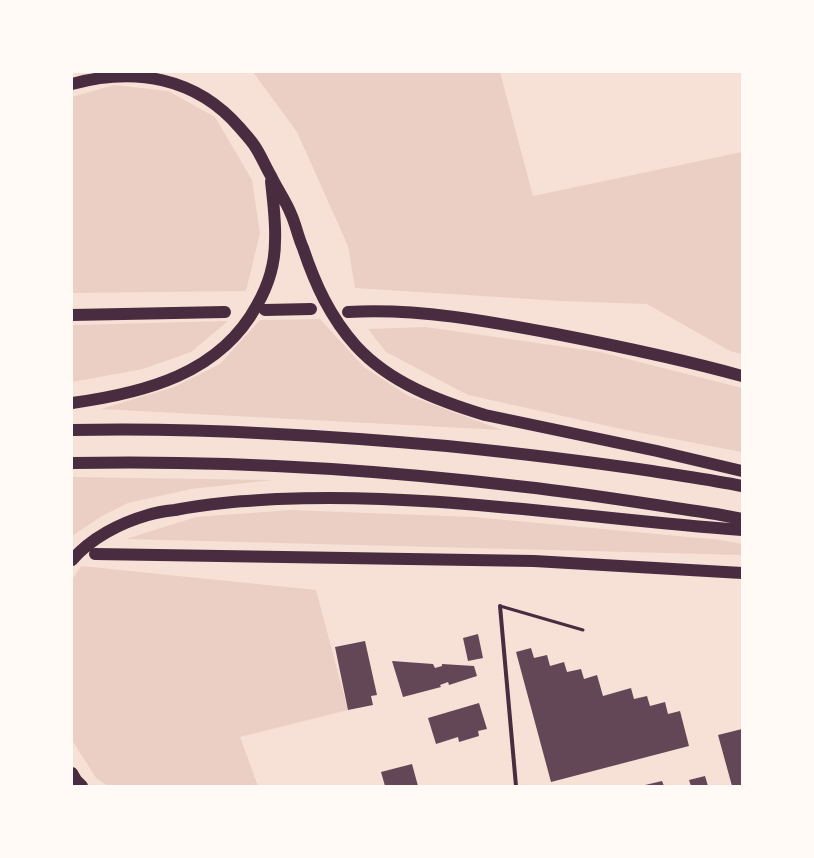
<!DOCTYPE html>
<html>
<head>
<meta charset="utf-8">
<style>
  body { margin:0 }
  #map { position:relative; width:814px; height:858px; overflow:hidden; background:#f7e1d7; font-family:Helvetica,sans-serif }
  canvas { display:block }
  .frame { position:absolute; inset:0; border:73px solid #fffaf5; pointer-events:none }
</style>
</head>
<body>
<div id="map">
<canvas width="814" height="858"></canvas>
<div class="frame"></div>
</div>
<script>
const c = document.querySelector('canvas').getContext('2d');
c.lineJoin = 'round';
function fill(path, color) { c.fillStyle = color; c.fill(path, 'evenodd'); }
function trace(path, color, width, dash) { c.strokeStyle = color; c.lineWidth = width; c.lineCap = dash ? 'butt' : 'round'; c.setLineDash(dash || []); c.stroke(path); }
const green = new Path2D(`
  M253,72H500L533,196L742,152V354L730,351L647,304L560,301L355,288L348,246L297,132Z
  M114,85L168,91L215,117L252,180L260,233L246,291L72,293V97Z
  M320,319L364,367L407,395L502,430L101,409L174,387L220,364L260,320Z
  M228,321L191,352L143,369L72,382V325Z
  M426,327L600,352L742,388V452L621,429L468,395L386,352L368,329Z
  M72,477L273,480L191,489L128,503L102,516L72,536Z
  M291,510L474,517L721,540L742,544V555L126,539L196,517Z
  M81,566L316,590L348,710L240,737L258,786H108L96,778L72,740V580Z`);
const building = new Path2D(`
  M478,634L483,658L468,661L463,638Z
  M365,641L377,695L371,696L373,705L348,710L335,647Z
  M531,648L534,658L547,655L550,666L564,662L567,672L581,669L584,679L597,675L603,696L631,688L634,699L647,696L650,706L665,702L668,714L680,711L689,746L551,782L516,652Z
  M392,661L433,664L435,668L442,666V664L474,666L477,676L449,685L448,682L440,685L441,687L403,697Z
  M479,703L487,729L478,731L479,736L459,742L458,737L436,744L428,718Z
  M742,729V786H732L718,735Z
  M412,764L418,786H385L381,772Z
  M705,776L708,786H691L689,780Z
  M662,781L664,786H645V785Z`);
const service = new Path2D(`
  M500,606L583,630`);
const minor = new Path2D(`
  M500,606L516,786`);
const motorway = new Path2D(`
  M72,84C135,67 196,77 240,128C245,134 250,139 254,145C261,155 265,166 271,176C277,189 286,201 291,214C296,225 298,237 303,248C315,284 330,317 356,346C390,383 439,401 485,415L657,451L742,471
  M265,310L311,309
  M348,312C418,308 487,321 556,334C618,346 681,359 742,376
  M72,315L225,312
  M72,403C144,393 220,374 257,305C268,286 275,263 275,241C276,221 273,201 271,181
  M72,430C197,427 323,435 447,446C516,453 584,461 652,471C682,476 712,480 742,486
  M72,463C223,460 376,469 526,487C590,494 653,505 716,514L742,519
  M95,554L534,561L742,573
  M72,560C91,538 120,523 148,515C157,512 166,511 175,510C209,503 244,501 278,499C433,492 588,519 742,530
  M72,773L76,780L82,786`);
fill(green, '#ebcfc5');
fill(building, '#644757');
trace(service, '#4a2c40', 3);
trace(minor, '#4a2c40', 4);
trace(motorway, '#4a2c40', 12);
</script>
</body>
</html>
